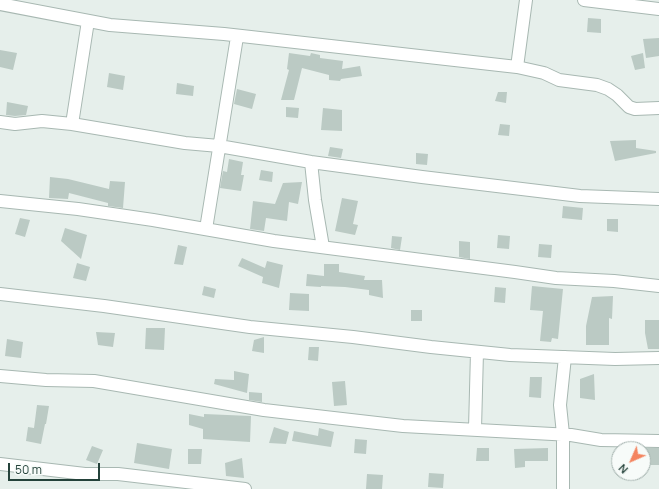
<!DOCTYPE html>
<html>
<head>
<meta charset="utf-8">
<style>
  body { margin:0 }
  #map { position:relative; width:659px; height:489px; overflow:hidden; background:#e6efeb; font-family:Manrope,sans-serif }
  canvas { display:block }
  .north { position:absolute; left:611px; top:441px; width:40px; height:40px; box-sizing:border-box; background:#f7fbf9; border:1px solid #a3b1ad; border-radius:50%; rotate:225deg; font-size:11px; font-weight:700; line-height:16px; text-align:center; color:#24423a }
  .north::after { content:''; display:block; margin:auto; width:14px; height:18px; background:#f4845f; clip-path:polygon(50% 0,100% 100%,50% 72%,0 100%) }
  .scale { position:absolute; left:8px; top:463px; width:92px; height:18px; box-sizing:border-box; border:2px solid #24423a; border-top:0; padding-left:5px; font-size:12px; line-height:14px; white-space:nowrap; color:#24423a; -webkit-text-stroke:3px #f7fbf9; paint-order:stroke }
</style>
</head>
<body>
<div id="map">
<canvas width="659" height="489"></canvas>
<div class="north">N</div>
<div class="scale">50 m</div>
</div>
<script>
const c = document.querySelector('canvas').getContext('2d');
c.lineJoin = 'round';
function fill(path, color) { c.fillStyle = color; c.fill(path, 'evenodd'); }
function trace(path, color, width, dash) { c.strokeStyle = color; c.lineWidth = width; c.lineCap = dash ? 'butt' : 'round'; c.setLineDash(dash || []); c.stroke(path); }
const building = new Path2D(`
  M588,18L601,19V33L587,32Z
  M659,38V56L646,58L643,39Z
  M0,50L17,53L13,70L0,67Z
  M289,53L310,56L311,53L320,55V58L343,61L342,69L360,66L362,76L341,79L340,81L329,80V75L302,68L294,100H281L289,70L287,69Z
  M643,53L645,68L635,70L631,56Z
  M109,73L125,76L123,90L107,87Z
  M177,83L194,86L193,96L176,94Z
  M237,89L256,94L252,109L234,104Z
  M498,92H507L506,103L495,101Z
  M7,102L28,106L26,115L15,116L6,115Z
  M286,107L299,108L298,118L286,117Z
  M323,108L342,110V131L321,130Z
  M500,124L510,125L509,136L498,135Z
  M636,140V148L656,151V153L615,161L610,141Z
  M330,147L343,149L341,158L328,156Z
  M416,153L428,154L427,165L416,164Z
  M229,159L243,162L241,175H244L241,191L220,188L223,171L227,172Z
  M261,170L273,172L272,182L259,180Z
  M50,177L68,179L109,189L110,181L125,182L123,208L108,206V203L69,193L68,199L49,198Z
  M302,182L298,204L289,202L287,221L266,218L264,231L250,229L253,201L275,204L283,183Z
  M342,198L358,201L353,224L358,225L355,235L335,231Z
  M563,206L583,208L582,220L562,218Z
  M20,218L30,220L25,237L15,234Z
  M607,219H618V232L607,231Z
  M65,228L87,235L81,259L61,241Z
  M498,235L510,236L509,249L497,248Z
  M392,236L402,237L400,250L391,248Z
  M459,241L470,242V259L459,257Z
  M539,244L552,245L551,258L538,257Z
  M178,245L187,247L183,265L174,264Z
  M242,258L265,268L267,261L283,265L279,288L262,283L263,277L238,266Z
  M77,263L90,267L86,281L73,278Z
  M324,264H339V272L365,276L364,280H382L383,298L369,295V290L345,287L321,286V287L306,286L307,274L324,276Z
  M204,286L216,289L214,298L202,295Z
  M532,286L563,289L558,339L552,338L551,342L540,341L543,311L530,310Z
  M495,287L506,288L505,303L494,302Z
  M290,293L309,294V311L289,310Z
  M613,296L612,319L609,318V345H586V326L592,297Z
  M411,310H422V321H411Z
  M645,320H659V349H648L645,333Z
  M146,328H165L164,350L145,349Z
  M96,332L115,333L113,347L98,345Z
  M264,337V353L252,351L254,340Z
  M7,339L23,342L21,358L5,356Z
  M309,347H319L318,361L308,360Z
  M234,371L249,374L247,393L214,384L215,379L234,380Z
  M594,374L595,400L580,398V379Z
  M530,377H542L541,398L529,397Z
  M345,381L347,405L334,406L332,382Z
  M249,392L262,393V402L249,400Z
  M37,405L49,406L46,424H45L41,444L26,441L28,427L34,428Z
  M189,414L204,417V414L251,416L250,442L203,439V429L189,425Z
  M274,427L289,432L286,444L269,443Z
  M319,428L334,432L331,447L292,441L294,431L318,436Z
  M355,439L367,440L366,454L354,453Z
  M137,443L172,449L169,469L134,463Z
  M92,446L103,450L97,464L86,460Z
  M477,448H489V461H476Z
  M548,448V461H525V467L515,468L514,449Z
  M646,448H659V465H646Z
  M188,449H202L201,464H188Z
  M242,458L244,478L226,476L225,463Z
  M429,473L444,474L443,488L428,487Z
  M367,474L383,475L382,489H366Z`);
const minor = new Path2D(`
  M584,0L659,9
  M0,4L110,25L224,34L517,67L544,73L559,80L597,85L608,89L617,95L629,107L635,109L659,108
  M517,67L526,0
  M0,122L15,124L42,121L72,124L185,143L219,146L311,162L422,177L580,196L659,199
  M72,124L88,21
  M311,162L315,200L323,247
  M0,201L78,209L153,220L274,241L515,272L556,278L614,281L659,286
  M206,229L237,37
  M0,294L104,306L250,327L353,337L431,347L510,355L615,359L659,358
  M0,376L46,380L94,381L264,410L403,426L571,435L601,440L659,441
  M475,429L477,352
  M0,464L85,474H118L245,489
  M563,489V434L560,405L565,357`);
fill(building, '#bbcac4');
trace(minor, '#a8b8b2', 14);
trace(minor, '#fff', 12);
</script>
</body>
</html>
